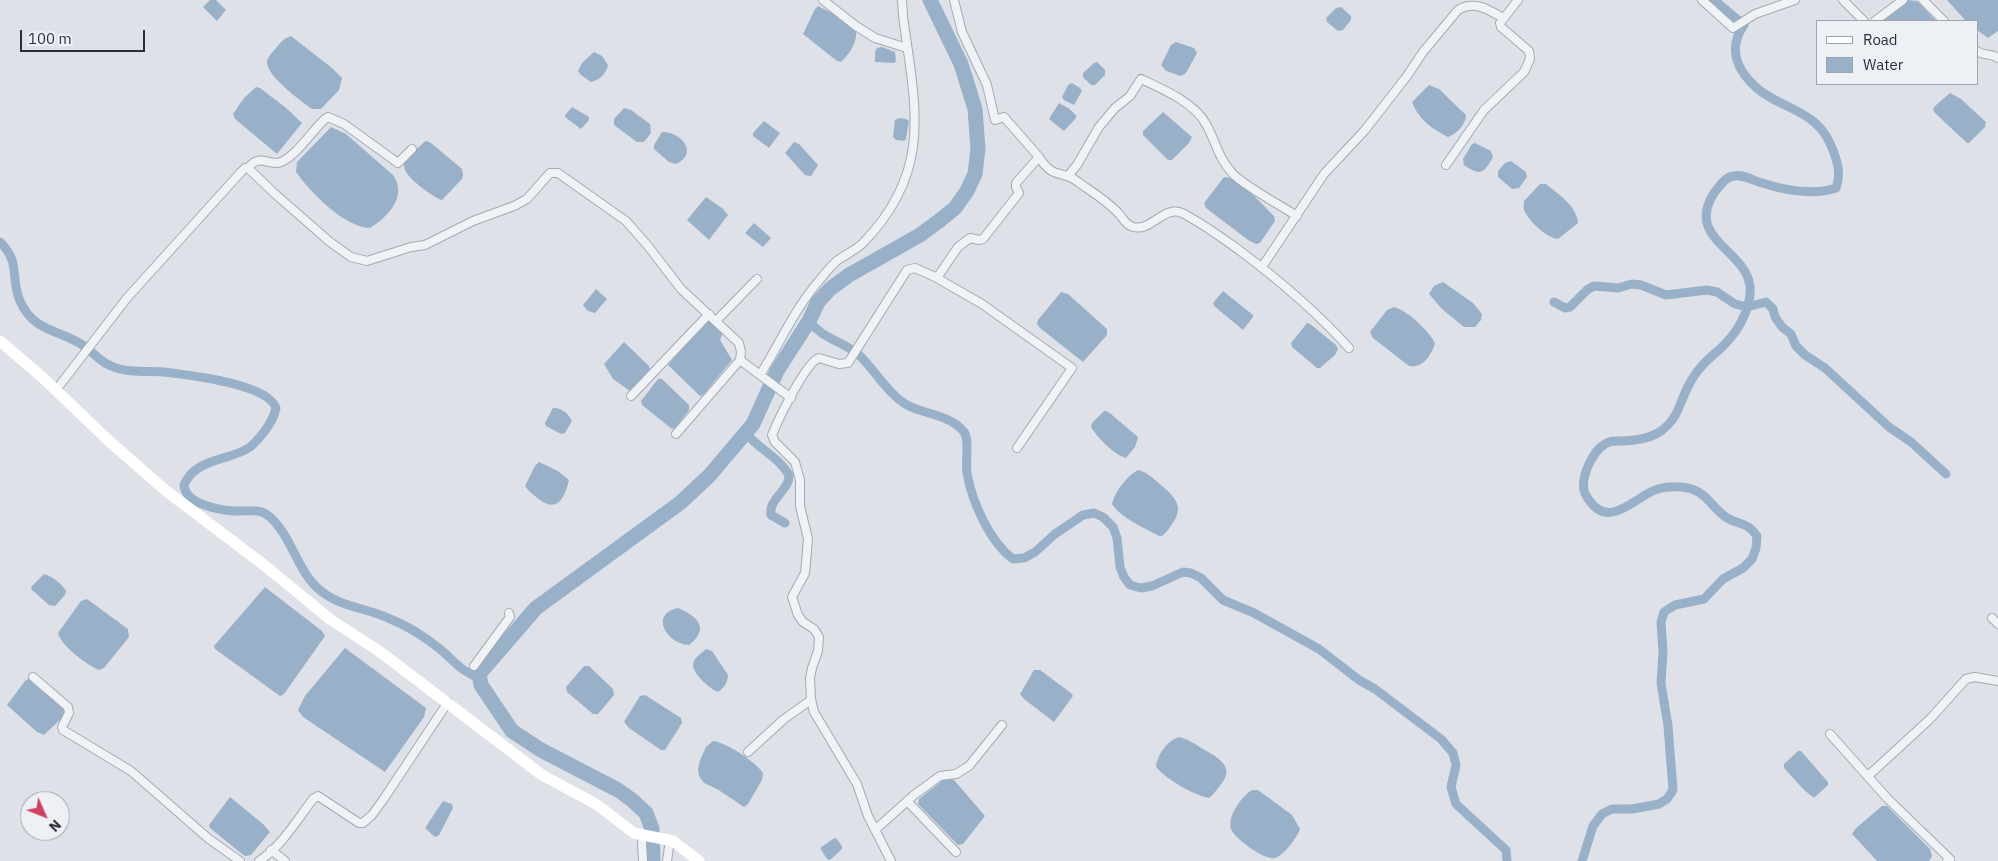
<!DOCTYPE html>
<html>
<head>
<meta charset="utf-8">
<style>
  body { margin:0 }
  #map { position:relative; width:1998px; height:861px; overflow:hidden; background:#dee2e8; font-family:"IBM Plex Sans",sans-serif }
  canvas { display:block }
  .legend { position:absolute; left:1816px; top:20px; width:162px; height:65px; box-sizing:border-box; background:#edf1f5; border:1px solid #9ea4ac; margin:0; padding:6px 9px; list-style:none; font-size:15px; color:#27303e }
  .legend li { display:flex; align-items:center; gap:10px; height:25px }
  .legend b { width:25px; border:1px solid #9ea4ac }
  .north { position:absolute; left:20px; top:791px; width:50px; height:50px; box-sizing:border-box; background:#edf1f5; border:1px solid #9ea4ac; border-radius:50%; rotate:134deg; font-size:14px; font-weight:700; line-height:20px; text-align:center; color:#27303e }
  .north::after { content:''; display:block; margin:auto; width:18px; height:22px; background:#ce415c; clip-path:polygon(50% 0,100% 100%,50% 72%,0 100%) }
  .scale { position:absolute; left:20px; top:30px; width:125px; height:22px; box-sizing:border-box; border:2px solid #27303e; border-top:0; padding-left:6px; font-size:15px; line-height:18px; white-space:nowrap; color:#27303e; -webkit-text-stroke:4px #edf1f5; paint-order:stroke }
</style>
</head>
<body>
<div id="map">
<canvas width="1998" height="861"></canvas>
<ul class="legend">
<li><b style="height:6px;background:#fff"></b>Road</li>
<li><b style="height:14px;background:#98b1c8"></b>Water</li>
</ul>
<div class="north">N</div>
<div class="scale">100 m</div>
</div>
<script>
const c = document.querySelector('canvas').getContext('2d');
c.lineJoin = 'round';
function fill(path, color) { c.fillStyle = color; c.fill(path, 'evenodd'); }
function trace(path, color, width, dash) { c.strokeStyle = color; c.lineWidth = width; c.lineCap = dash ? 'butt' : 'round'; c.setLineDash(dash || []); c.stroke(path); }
const water = new Path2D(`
  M210,0H216L226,10L217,21L203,7Z
  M1907,0L1917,1L1936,21H1882Z
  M1947,0H1998V31L1988,38L1977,30V21H1966Z
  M818,6L836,15L856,30C858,41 849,55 841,62L837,61L803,34L815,9Z
  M1341,7L1351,16V20L1343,30L1338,31L1327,22L1326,18L1336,8Z
  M291,36L332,68L342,78L339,90L321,109H312C302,102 265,75 267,61C268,56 273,52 276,48C280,43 284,38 291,36Z
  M1176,42L1194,48L1197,53L1186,73L1181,76L1166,71L1161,65L1171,45Z
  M882,47L895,52L896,61L894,63L875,62V52L877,48Z
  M594,52L602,56L608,65C606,74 600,80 591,82L581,75L578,71L582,63Z
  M1097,62L1105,70V75L1095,85H1091L1083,77V73L1094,63Z
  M1072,83L1080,88L1082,91L1074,105L1064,100L1062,97L1068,85Z
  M1429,85L1439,89L1466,115C1466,124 1457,134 1448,137C1432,129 1418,119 1412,102Z
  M256,87L260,88L285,107L302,123L277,154L235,119L233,114L244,98Z
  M1950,93L1961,99L1986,122L1985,127L1969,143H1967L1935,113L1933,109L1935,106Z
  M1059,103L1068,108L1076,115V118L1064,131L1049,119Z
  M572,107L589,117V120L581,129L565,117V115Z
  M624,108L631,110L650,124L651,133L644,142H637L614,125V119Z
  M1163,112L1192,137L1189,143L1172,160H1168L1143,135V131Z
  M899,118L906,119L909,121L906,139L904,141L896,140L893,137L895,120Z
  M764,121L780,133L769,148L753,136V133Z
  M331,127L346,134L393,175C408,196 388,217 370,228C344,227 311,193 296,172L297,162Z
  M662,132C680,131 700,153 676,164L669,162L654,149V145Z
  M427,141L431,143L462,169L463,175L462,179L442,200C434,198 403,176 404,166C404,158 419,148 424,142Z
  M794,142L799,144L818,165L811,176L805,175L785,153Z
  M1475,143L1491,151L1493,157C1484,173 1481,177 1464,165L1463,159L1472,144Z
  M1511,161L1526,172L1527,177L1519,188L1512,189L1498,177V171L1505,163Z
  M1224,177C1238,177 1264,206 1274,216L1275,221L1260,243L1256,244L1248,240L1206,208L1204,203Z
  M1540,184H1546C1558,194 1577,206 1578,223L1558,239C1546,238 1528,220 1524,210C1523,207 1524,204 1524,201Z
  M706,197L722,208L728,215L709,240L687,220Z
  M754,223L771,238L763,247L745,233Z
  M1443,282L1473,303L1482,314L1481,320L1475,327H1464L1442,309L1429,294L1434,286Z
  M596,289L607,299L595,313L588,311L583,305Z
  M1223,291L1253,315V317L1243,330L1214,306L1213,303Z
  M1061,292L1068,294L1107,329V335L1083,362L1040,328L1037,324L1038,320Z
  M1394,307C1407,310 1429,331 1435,343C1432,354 1423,369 1409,366L1373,338L1370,332L1387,310Z
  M707,320L711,321L723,333L720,340L732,360L703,395L700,396L668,365Z
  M1307,323L1310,324L1336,345L1338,349L1335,355L1320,368H1317L1292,347L1291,343Z
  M624,342L649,366L650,370L632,390L630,391L613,379L604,364Z
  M658,379H662L689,405V410L675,428L672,429L642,405L641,401Z
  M553,408C561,407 569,414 572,421L565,433L561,434L546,426L545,423Z
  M1104,411H1106L1111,414L1138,437L1135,447L1126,458C1114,455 1097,437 1091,427L1092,423Z
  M539,462L558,471L569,480C565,497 558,513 540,500C535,496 529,492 525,486L535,466Z
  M1138,470C1147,472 1154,479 1161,485C1175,497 1185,507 1172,524C1169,529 1166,533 1162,536H1159C1143,527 1122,519 1112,504C1115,491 1127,476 1138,470Z
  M44,574C52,576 62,584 66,591L65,595L55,606L49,605L31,589L32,586Z
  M265,587L322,631L325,636L284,694L280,696L215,649L214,646Z
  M87,599L128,629L129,637L104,668L99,670C87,665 61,646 58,633L81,601Z
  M678,608C698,616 710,629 689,645C667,644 649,614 678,608Z
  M345,648L426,708L424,717L385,772L303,717L298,710L305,696Z
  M706,649L712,651L728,675C728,682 724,688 718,692C710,689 693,674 693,665C693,658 702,653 706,649Z
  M584,666H589L613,689L614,695L598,714H593L567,692L566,687Z
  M1034,670H1040L1071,693L1073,696L1054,722L1024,699L1020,694Z
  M28,679L33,680L65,711L61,719L44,735L37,732L7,705L25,681Z
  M645,695L681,718L682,723L665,750H661L629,728L624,722L640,696Z
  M1179,737C1188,739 1195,744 1203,749C1217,757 1235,766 1222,783C1218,788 1214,794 1209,798C1193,795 1166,779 1156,767C1157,755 1168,740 1179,737Z
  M713,741C726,742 756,762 763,773L762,780L748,804L744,807L717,789L704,783L699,776L698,769L700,760L706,747Z
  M1798,751H1801L1828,782V785L1814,798L1804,790L1784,768V764Z
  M947,777L954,780L985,816L963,844L958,845L918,804L919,799Z
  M1252,790H1258L1292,815L1300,829C1297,838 1284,855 1275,858C1265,861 1234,838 1231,829C1227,816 1242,796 1252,790Z
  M230,797L263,824L270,832L251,855L245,856L242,854L210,828L209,825Z
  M443,801L452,804L453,808L439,835L435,837L425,828Z
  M1882,806H1887L1930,849L1932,856L1929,861H1877L1852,834L1855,829Z
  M836,838L842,846V849L830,860L827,859L820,848L833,839Z`);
const canal = new Path2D(`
  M0,242C21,262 10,278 20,301C34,333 60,329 84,346C93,352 100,362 111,366C127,373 147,371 164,372C188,375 267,383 276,408C274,418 270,424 264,432C260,437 255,443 250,447C231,461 196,457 184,485C185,504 219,510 234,511C247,512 260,507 270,517C293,538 297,572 321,591C341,607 366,608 388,618C406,625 425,637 440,649C453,660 462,672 479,678
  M1554,302L1565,308L1570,307L1587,290L1594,286L1618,288L1632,284L1641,285L1666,295L1707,290L1717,292L1735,304L1747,307L1766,302L1773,309L1775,317L1782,327L1791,334L1796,346L1805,355L1825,368L1889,427L1911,442L1946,474
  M809,321C823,339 842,341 859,355C875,370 890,397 909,406C928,415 950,415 964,432C970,440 965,462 967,473C972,502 990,542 1013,559L1024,558L1035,552L1055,534L1083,515L1094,513L1103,517L1113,527L1117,538L1120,567L1124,577L1130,585L1141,588L1152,586L1183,572L1191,573L1201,578L1223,600L1254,613L1319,649L1359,680L1375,689L1441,739L1453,753L1456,765L1451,787L1456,804L1506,850L1507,861
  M746,433C758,449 779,457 789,475C790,490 768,499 771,515L785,523
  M1582,861L1593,826L1602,814L1612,809H1632L1659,804L1667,799L1673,790L1668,726L1661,683L1663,652L1661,622L1664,612L1675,605L1704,599L1723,579L1743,568L1752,559L1756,548L1757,536C1745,519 1736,526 1723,515C1712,506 1706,494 1692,489C1682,486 1668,486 1658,489C1636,495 1610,531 1589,500C1587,497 1584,493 1584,490C1581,476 1593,451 1605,444C1611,440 1616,441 1623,441C1648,440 1667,434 1678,410C1684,395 1690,379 1701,367C1708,358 1718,352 1725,344C1739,330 1752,306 1750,286C1745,249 1685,239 1714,193C1719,187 1725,177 1733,176C1742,174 1750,179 1759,182C1783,190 1812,196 1836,188C1841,175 1838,163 1833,150C1828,139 1824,130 1814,122C1798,108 1774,103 1758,89C1737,71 1727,49 1744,25L1714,0`);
const river = new Path2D(`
  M653,861L652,829L646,813L632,800L618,790L541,750L512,731L481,685L479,674L536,608L680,503L709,476L753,424L777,371L809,321L818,302L830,289L849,275L920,235L939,221L955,208L967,191L975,174L978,149L975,109L961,64L930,0`);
const street = new Path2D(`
  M823,0L856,26L875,38L907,48
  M1702,0L1733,28L1755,14L1795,0
  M1843,0L1864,21
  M1923,0L1944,21
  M1875,21L1903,0
  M1977,51C1983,56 1991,53 1998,58
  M1039,157C1054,181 1062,169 1078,182C1092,192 1109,202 1120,215C1124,220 1126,225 1133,227C1151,232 1164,205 1182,213C1202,223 1221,237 1239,250C1279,280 1316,311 1349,348
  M1446,165L1484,110L1524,72L1530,59L1529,51L1501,27L1500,23L1518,0
  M248,168C261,152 268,167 281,162C296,156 312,131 324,120L328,117L344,124L398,163L412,149
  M1068,176L1077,165L1099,127L1115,108L1130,96L1141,79C1162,89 1194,102 1206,124C1216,142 1218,158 1233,174C1246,187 1280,205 1297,216
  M1262,267L1324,174L1365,130L1407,76L1423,52L1458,10C1473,0 1488,9 1503,18
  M935,277L982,304L1072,368L1017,448
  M716,321L757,279
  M760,375C779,345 794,310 818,282C824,275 831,265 838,260C846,254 856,250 863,243C934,170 915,106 903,16L902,0
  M56,390L127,298L241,172L245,168H248L274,193L330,242L351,257L367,261L411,247L425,245L473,221L514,206L527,199L550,173H558L626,221L648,246L681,289L739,343L741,352L740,360L791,398
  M631,396L709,314
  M676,434L740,360
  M1992,618L1998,624
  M474,666L510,617L509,613
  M33,677L68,707L69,713L62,727L63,730L131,771L209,839L240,861
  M1830,734L1887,798L1950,859L1947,861
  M748,752L784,719L811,700
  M1868,776L1930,719L1966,679L1975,677L1998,681
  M907,801L956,852
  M875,830L914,795L940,776L956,774L969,766L1002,725
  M643,835L642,844L643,861
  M271,850L285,861
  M259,861C281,847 297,820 313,799L318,796L359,823H363L372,815L383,800L448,702
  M667,861L670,840
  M891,861L868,816L857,784L814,712L811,699L810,678L812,668L818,651L819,637L814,629L803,622L798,615L792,597L805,573L807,551L808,539L800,506V480L795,462L775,442L772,435C778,420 806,362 819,358L839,364L848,363L907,270L915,268L935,277L939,275L958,247L970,238L979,240L983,239L1019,193L1016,187V183L1039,157L1004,117L995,120L987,85L962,32L954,0`);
const secondary = new Path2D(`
  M0,341L42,377L108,440L165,490L264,565L331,620L379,651L542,775L596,804L634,833L673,841L699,861`);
fill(water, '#98b1c8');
trace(canal, '#98b1c8', 9);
trace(river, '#98b1c8', 15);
trace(street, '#a3a9b2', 10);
trace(street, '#f0f3f6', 8);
trace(secondary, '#fff', 11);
</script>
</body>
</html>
